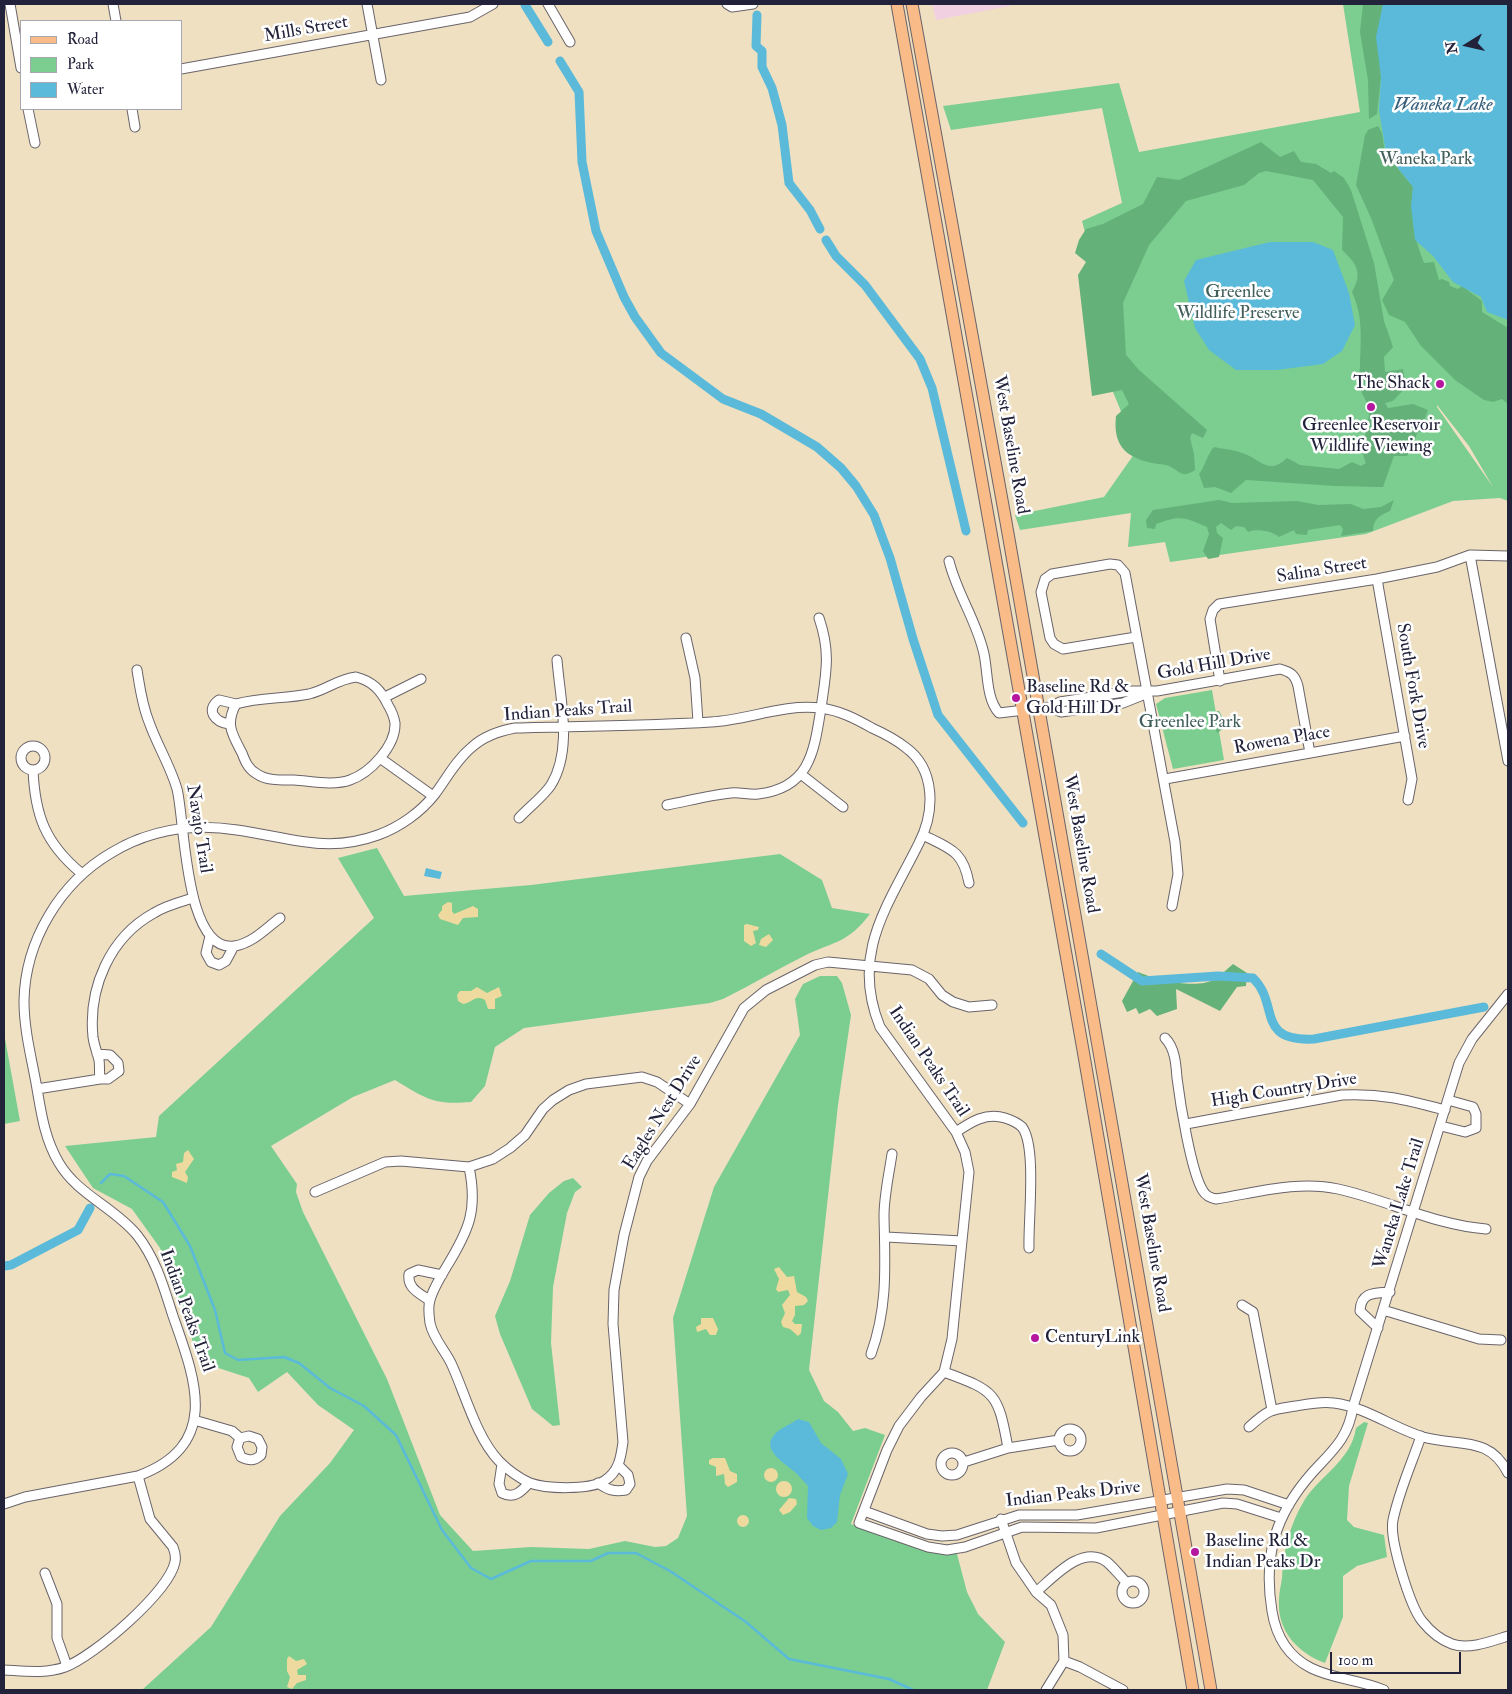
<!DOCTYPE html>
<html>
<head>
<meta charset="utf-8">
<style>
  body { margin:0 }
  #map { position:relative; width:1512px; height:1694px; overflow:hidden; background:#efe0c1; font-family:"IM FELL Double Pica",serif }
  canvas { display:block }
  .frame { position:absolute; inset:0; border:5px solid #22223b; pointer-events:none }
  .legend { position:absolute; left:20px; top:20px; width:162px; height:90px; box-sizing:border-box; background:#fff; border:1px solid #a7a7b1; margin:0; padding:6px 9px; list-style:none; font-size:15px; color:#22223b }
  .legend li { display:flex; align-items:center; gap:10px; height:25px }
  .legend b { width:25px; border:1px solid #a7a7b1 }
  .north { position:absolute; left:1442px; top:20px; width:50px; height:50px; -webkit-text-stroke:4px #fff; paint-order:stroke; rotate:260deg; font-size:14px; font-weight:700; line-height:20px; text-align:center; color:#22223b }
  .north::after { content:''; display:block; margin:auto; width:18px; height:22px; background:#22223b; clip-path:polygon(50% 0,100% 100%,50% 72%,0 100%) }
  .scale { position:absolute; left:1330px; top:1652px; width:131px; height:22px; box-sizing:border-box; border:2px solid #22223b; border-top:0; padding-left:6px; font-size:15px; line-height:18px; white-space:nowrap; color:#22223b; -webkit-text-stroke:4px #fff; paint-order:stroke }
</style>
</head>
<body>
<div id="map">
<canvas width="1512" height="1694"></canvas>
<div class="frame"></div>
<ul class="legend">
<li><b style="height:6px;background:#f9bc89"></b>Road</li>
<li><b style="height:14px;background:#7bce90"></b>Park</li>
<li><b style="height:14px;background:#5bbad9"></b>Water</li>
</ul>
<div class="north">N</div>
<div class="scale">100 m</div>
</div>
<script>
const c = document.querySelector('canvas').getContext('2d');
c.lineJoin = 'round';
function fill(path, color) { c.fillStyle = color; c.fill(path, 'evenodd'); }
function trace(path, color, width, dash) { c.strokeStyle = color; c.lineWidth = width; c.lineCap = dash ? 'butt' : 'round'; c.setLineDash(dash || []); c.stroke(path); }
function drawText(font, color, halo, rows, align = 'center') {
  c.font = font + ' "IM FELL Double Pica",serif'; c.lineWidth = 5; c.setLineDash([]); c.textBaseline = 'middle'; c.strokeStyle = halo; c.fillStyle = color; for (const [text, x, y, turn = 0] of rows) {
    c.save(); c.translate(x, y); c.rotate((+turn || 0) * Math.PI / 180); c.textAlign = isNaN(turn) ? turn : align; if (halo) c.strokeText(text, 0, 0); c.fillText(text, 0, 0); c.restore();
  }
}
const built = new Path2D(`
  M932,4H1009L1010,6L936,20Z`);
const green = new Path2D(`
  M1343,4H1508V501L1500,498L1453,501L1366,534L1170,562L1165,542L1128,547L1131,513L1020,530L1015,515L1104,497L1137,450L1113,392L1097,324L1093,263L1082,221L1122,203L1102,108L951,130L943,106L1119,83L1139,152L1360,112ZM1437,405L1469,446L1493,487L1437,407Z
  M1212,690L1224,760L1173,769L1156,704L1165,698Z
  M377,848L404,896L531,885L780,854L822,880L832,908L870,914C848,943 835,941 806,955C778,969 751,985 723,999L710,1003L524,1028L495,1047L485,1086L471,1102C434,1105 426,1099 395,1080L353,1097L271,1146L297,1184L296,1192L303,1212L387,1379L440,1515L473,1551L531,1547L589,1549L625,1541L655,1547L666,1546L678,1538L687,1516L673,1318L714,1187L800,1035L795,999L803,984L820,976H837L842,983L851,1015L838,1105L809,1370L824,1401L838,1412L853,1431L865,1428L885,1435L851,1524L934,1553L957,1554L967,1592L978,1614L1005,1642L987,1690H142L211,1627L280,1516L330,1463L354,1430L318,1405L287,1372L258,1392L249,1378L200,1362L160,1248L132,1209L93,1188L65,1146L156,1137L159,1116L374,918L338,858Z
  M4,1033L20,1121L4,1124Z
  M573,1178L582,1187L575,1192L567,1213L553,1287L551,1343L560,1425L553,1426L532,1409L500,1334L495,1316L510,1281L530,1215L549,1193L564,1181Z
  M1364,1422L1368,1423L1349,1486L1347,1520L1354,1527L1384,1535L1387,1557L1357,1566L1343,1576V1617L1325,1663C1298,1653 1277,1631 1279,1600C1279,1593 1281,1585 1282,1578C1283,1552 1290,1524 1304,1501C1320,1475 1351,1461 1356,1428Z`);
const forest = new Path2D(`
  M1363,4H1386L1379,57L1381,77L1377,114L1369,119L1368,80L1360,32Z
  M1378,126L1382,133L1385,153L1413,187C1410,215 1414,238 1424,263L1434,262L1439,280L1442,279L1449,282L1450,286L1458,289L1462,286L1482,301V312L1508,328V409V404L1502,399L1493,402L1484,400L1455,380L1421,346L1405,322L1389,315L1382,300L1394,280L1371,218L1356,185L1365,135L1368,130Z
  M1261,142L1280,157L1294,151L1301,162L1316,164L1331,173L1334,171L1344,178L1351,190L1374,263L1384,321L1393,347L1384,357L1385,372L1403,369L1406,387L1393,401L1385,403L1388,408L1413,404L1428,410L1424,421L1427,424L1426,431L1418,432L1407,456H1394L1383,487L1335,486L1246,480L1231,493L1215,487L1204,488L1199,474C1206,465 1207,454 1214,447C1223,449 1236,450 1245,454C1262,461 1269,475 1287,458L1300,465L1339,469L1352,462L1361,466L1366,463C1358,446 1369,429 1369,411C1368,401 1362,396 1360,387C1358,380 1360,371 1360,364C1361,338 1363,316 1352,292C1363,273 1357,264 1342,250L1343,217L1313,180L1266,171L1259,173L1244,185L1186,201L1149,245L1123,303L1126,355L1139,370L1207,430L1203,438L1192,433L1190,438L1194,454L1195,470C1182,478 1182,473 1171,467C1166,464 1157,464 1152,463C1124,457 1113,444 1116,416L1129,404L1122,390L1092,396L1078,275L1086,262L1075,253L1079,240L1086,229L1103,224L1143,204L1157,177L1179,180Z
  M1219,500L1232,503L1297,501L1318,505L1351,504L1363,509L1381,507L1394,500L1390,511C1380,515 1373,519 1373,531L1341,536L1343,529L1340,525L1308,530L1307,535L1296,534L1294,530L1279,537C1273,531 1255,528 1248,532L1244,527L1236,526L1231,530L1221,523L1216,527L1217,533L1223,538L1219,557L1208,559L1203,551L1209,534L1207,527C1184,517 1180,515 1156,524L1155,529L1147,528L1146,520L1153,510Z
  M1219,711L1227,726L1217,733L1212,712Z
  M1233,964L1247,973L1246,986L1237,987L1220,1011L1176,989L1177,1009L1157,1016L1150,1009L1139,1014L1136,1008L1127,1012L1122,1001L1138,972C1156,980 1197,990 1215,979C1221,975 1227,969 1233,964Z`);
const sand = new Path2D(`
  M448,902L452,903V911L454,914L473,906L478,909V917L463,918L458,925L440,919L438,915L442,910V906Z
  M747,924L759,927L758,930L753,931L756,943L751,946L744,941V925Z
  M769,934L773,940L766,947L759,945L761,939Z
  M477,987L487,993L499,987L502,996L495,999V1009H488L485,1000C475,994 472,1003 463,1004L458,1001L457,995L460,991H471Z
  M188,1150L194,1159L185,1172L188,1177L187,1183L172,1177V1172L177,1170L176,1164L183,1162L184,1153Z
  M779,1267L787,1277L794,1276L797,1292L806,1297L808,1301L804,1305L795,1306V1315L792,1321L795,1324H802L801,1333L798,1336L790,1329L783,1327L781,1322L785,1313L782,1305L790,1295L788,1290L778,1292L776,1289L779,1279L774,1269Z
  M701,1318H713L718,1329L716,1335H710L706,1329L697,1332L696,1327L701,1324Z
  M713,1458H725L730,1471L737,1474V1482L728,1487L725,1484L724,1474L716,1476V1467L709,1464V1460Z
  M764 1475a7 7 0 1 1 14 0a7 7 0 1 1-14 0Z
  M776 1489a8 8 0 1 1 16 0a8 8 0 1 1-16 0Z
  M789,1498L796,1499L797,1504L790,1512L783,1515L779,1510Z
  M737 1521a6 6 0 1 1 12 0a6 6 0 1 1-12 0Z
  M289,1656L296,1661L304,1659L307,1664L297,1670L298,1675H306V1680L297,1683L292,1689L287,1687L290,1677L287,1671V1659Z`);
const water = new Path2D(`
  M1383,4H1508V320L1487,312L1481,297L1453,282L1433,256L1415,240L1411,206L1413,187L1386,153L1379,110L1381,77L1376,37Z
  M1270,242H1313L1333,250L1349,293L1355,325L1342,351L1323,364L1277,370H1236L1209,350L1195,328L1184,281L1196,260Z
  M426,868L442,872L440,879L424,876Z
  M798,1419L809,1422L821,1443L841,1459L848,1474L840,1495L837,1522L831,1528L821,1530L813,1526L807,1518L808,1486C804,1482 801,1478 797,1474C788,1465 760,1451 774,1435C780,1428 791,1424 798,1419Z`);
const stream = new Path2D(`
  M101,1183L110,1174L124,1176L163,1202L190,1246L215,1310L225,1353L238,1360L284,1357L299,1363L330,1388L364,1406L396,1435L442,1530L471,1568L491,1579L531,1561H591L608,1553H636L670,1571L746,1622L789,1659L889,1679L913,1690`);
const canal = new Path2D(`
  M525,5L548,42
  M757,15L756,46L762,51V67L772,88L782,125L789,183L810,210L820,229
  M560,61L579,92L582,162L596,231L624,297L635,317L661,353L723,399L761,414L817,447L841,468L856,486L874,515L890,558L913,639L938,715L1023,823
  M826,240L836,256L865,285L920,359L932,388L966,531
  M1101,954L1142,981L1218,976L1253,978C1280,1004 1255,1042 1314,1039L1484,1007
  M4,1266L11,1265L78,1230L90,1208`);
const minor = new Path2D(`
  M10,4L21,68
  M113,4L116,21
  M367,4L381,80
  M548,4L570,42
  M727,4L732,7L753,4
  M181,69L470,17L493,4
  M28,109L35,143
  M132,109L135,127
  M1470,555L1508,761
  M949,561C957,594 977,621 984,654C988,672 986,699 999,713L1050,707L1060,702L1130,691H1157L1280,669C1291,672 1295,675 1298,686L1310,753
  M1377,579L1412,779L1408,800
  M1136,637L1063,649L1054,644L1050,638L1041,592L1045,579L1052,574L1110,564L1118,565L1125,573L1175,842L1178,874L1172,906
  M686,638L695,678L698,722
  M137,670C140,688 142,705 149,722C157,745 170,765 177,789C185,819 184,954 235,946C253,943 266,928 280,918
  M356,677C372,681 381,690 388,705C391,710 394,717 395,723C396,746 370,773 350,780C333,786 311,781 294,780C282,780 267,781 257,774C248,769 245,761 242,753C232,734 225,724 236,704C260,697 285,699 309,694C326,690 338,679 356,677Z
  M1220,681L1210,619L1213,610L1219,604L1377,579L1437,567L1470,555L1508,556
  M385,697L421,679
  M1050,707L1061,712L1123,703L1148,693
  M229,724C215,722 205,710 219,700L236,704
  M21 758a12 12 0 1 1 24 0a12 12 0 1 1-24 0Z
  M380,758L433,796
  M33,770C35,815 45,843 81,873
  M802,775L843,807
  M1165,779L1405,736
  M667,805C688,801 710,795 731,793C740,792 749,795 758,794C810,788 814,752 821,708C826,673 831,653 819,618
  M519,818C529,807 543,797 551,785C573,749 560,699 557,660
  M923,835C951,849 963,851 969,883
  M210,936L206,953L211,962L219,965L226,961L234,946
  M1165,1038C1175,1048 1176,1064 1177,1078C1180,1102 1191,1172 1203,1191C1206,1196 1211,1198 1216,1199C1255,1193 1298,1180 1338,1189C1388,1200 1434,1225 1486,1229
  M97,1054L110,1055L118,1063L119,1071L108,1079H100
  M37,1089L100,1079C99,1073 100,1066 99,1060C97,1052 94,1045 93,1037C88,988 110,937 154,913C165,906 180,902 193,898
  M1186,1124L1342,1095C1382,1093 1407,1100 1445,1110
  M1441,1126L1465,1132L1476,1128V1114L1473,1107L1448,1100
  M956,1132C971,1122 986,1112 1005,1118C1011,1120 1017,1122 1022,1127C1037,1146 1028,1221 1029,1248
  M469,1167C478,1210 469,1230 447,1266C441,1276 433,1289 430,1300C428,1306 429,1316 430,1323C433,1338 444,1349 451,1363C465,1393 476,1437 499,1461C507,1469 519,1478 530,1483C546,1489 589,1490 604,1481C619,1472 621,1457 623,1442L613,1324L614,1290L624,1235L639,1177L647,1161L690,1104L744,1008L766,990L815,965L828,962L912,970L929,979L942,995L953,1002L969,1007L992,1005
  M315,1192L385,1162L401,1161L469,1167L493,1159L510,1148L525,1135L543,1109L553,1100L569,1090L586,1084L642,1077L657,1082L690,1104
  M886,1237L962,1241
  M429,1300C419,1293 407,1288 409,1274L418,1270L442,1275
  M1242,1305L1253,1312L1272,1410
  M1383,1310L1479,1339L1501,1340
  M1378,1328L1360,1311C1361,1292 1374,1293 1390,1292
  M871,1354C888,1307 885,1265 884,1216C884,1196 889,1174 892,1154
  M944,1372C996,1391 998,1393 1008,1448
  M194,1420L232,1431L240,1438L237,1447L241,1457C250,1461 254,1461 261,1455L262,1447L258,1439L249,1436L240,1438
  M1249,1427C1269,1409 1270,1410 1296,1406C1308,1404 1321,1401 1334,1403C1366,1407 1393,1428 1423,1437C1458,1447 1489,1435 1508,1473
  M1059 1440a11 11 0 1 1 22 0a11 11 0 1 1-22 0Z
  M1421,1436C1412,1463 1399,1491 1393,1520C1389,1539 1410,1606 1422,1621C1430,1631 1441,1640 1452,1644C1469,1650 1492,1641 1508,1636
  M941 1464a11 11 0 1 1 22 0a11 11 0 1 1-22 0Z
  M964,1462L1008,1448L1059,1440
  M502,1464L499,1484L502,1493C514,1499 521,1492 529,1483
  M598,1483C608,1490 614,1492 626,1490L630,1484L628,1475L618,1465
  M4,1504L25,1497L138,1476C221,1445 196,1381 173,1316C164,1288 156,1259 137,1235C114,1207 78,1195 59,1163C44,1138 41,1111 36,1083C31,1056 24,1029 24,1001C25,941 60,883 111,853C149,830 193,823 237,830C288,837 326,854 378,835C400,827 421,812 435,794C447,778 456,760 472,747C484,736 499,731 515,728C580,726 646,726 711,722C748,720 782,704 820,708C839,710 856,719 872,728C883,733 895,739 905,747C936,769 935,812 919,843C888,906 850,953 880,1027L956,1132L965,1152L969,1172L952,1339L944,1372L921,1397L899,1426L887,1450L859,1523L928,1547L947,1550L965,1547L1022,1527L1096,1528L1223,1503L1237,1504L1281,1518
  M864,1511L927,1534L942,1536L957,1535L1019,1515H1077L1227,1489L1244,1490L1289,1505
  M1001,1519L1016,1563L1036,1592L1051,1605L1063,1635L1064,1661L1046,1690
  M45,1573L57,1604V1638L67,1666
  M1122 1592a11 11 0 1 1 22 0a11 11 0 1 1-22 0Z
  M1036,1592C1054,1577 1082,1544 1107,1562C1114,1568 1120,1576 1127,1583
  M1064,1661L1080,1667L1123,1690
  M4,1670C24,1671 46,1674 65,1667C93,1657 169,1592 175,1562C176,1557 175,1552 173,1547L150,1519L138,1476
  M1384,1690C1361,1680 1333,1679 1311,1668C1287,1656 1276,1636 1272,1611C1263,1556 1275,1515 1312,1473C1332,1451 1348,1439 1353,1407L1459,1063L1472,1039L1508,994`);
const major = new Path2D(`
  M897,4L1083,1050L1193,1690
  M912,4L1006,522L1211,1690`);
const markers = [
  [1440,384,5,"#b5179e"],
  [1371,407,5,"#b5179e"],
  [1016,698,5,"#b5179e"],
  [1035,1338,5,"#b5179e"],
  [1195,1552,5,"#b5179e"]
];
const streetNames = [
  ["Mills Street",306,30,-10],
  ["West Baseline Road",1010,445,80],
  ["Salina Street",1322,571,-9],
  ["Gold Hill Drive",1214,665,-10],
  ["South Fork Drive",1412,686,80],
  ["Indian Peaks Trail",568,712,-4],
  ["Rowena Place",1282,741,-10],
  ["Navajo Trail",198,829,81],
  ["West Baseline Road",1080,844,80],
  ["Indian Peaks Trail",928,1062,56],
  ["High Country Drive",1284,1091,-9],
  ["Eagles Nest Drive",663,1113,-58],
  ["Waneka Lake Trail",1400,1204,-73],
  ["West Baseline Road",1151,1243,80],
  ["Indian Peaks Trail",186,1311,70],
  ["Indian Peaks Drive",1073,1495,-6]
];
const parkNames = [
  ["Waneka Park",1426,160],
  ["Greenlee",1238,293],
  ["Wildlife Preserve",1238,314],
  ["Greenlee Park",1190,723]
];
const poiNames = [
  ["The Shack",1430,384,"right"],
  ["Greenlee Reservoir",1371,426,"center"],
  ["Wildlife Viewing",1371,447,"center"],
  ["Baseline Rd &",1026,688],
  ["Gold Hill Dr",1026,709],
  ["CenturyLink",1045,1338],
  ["Baseline Rd &",1205,1542],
  ["Indian Peaks Dr",1205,1563]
];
const waterNames = [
  ["Waneka Lake",1443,106]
];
fill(built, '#f1d0e2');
fill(green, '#7bce90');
fill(forest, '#64b17a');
fill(sand, '#eeda9e');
fill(water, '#5bbad9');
trace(stream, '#5bbad9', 2.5);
trace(canal, '#5bbad9', 9);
trace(minor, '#6a646a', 11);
trace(major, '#6a646a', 13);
trace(minor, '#fff', 9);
trace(major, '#f9bc89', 11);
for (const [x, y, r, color] of markers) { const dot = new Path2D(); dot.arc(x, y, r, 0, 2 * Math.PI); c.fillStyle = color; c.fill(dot); trace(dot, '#fff', 2); }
drawText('18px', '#22223b', '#fff', streetNames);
drawText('18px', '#415e59', '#fff', parkNames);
drawText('18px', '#22223b', '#fff', poiNames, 'left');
drawText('italic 19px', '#395f7a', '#fff', waterNames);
</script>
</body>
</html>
